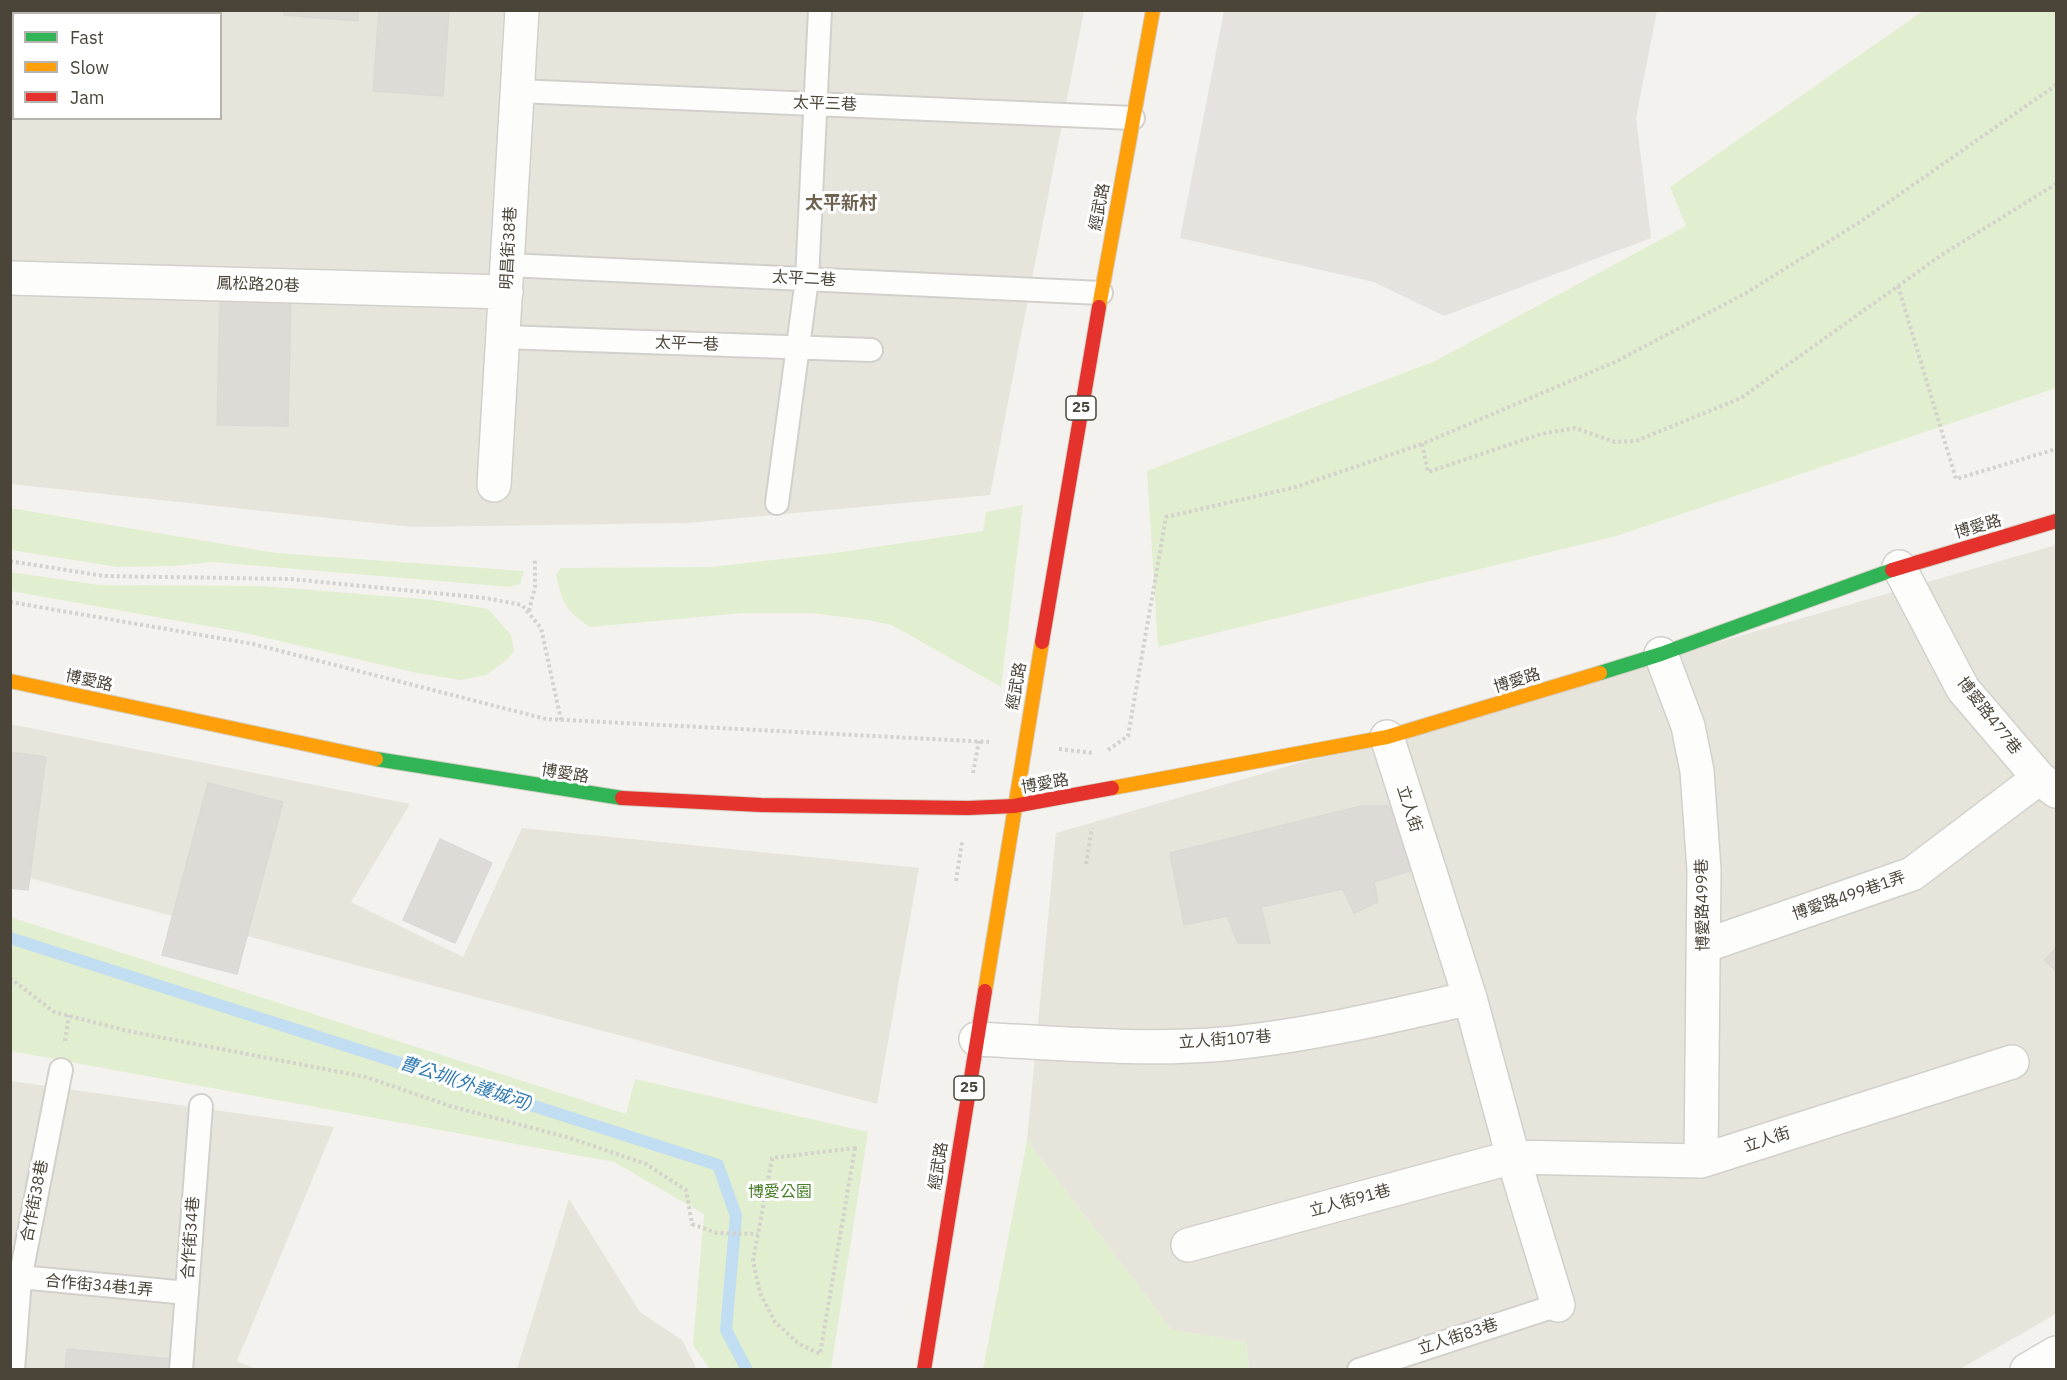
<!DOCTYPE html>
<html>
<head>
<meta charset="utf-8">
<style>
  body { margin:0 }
  #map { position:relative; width:2067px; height:1380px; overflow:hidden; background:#f4f2ee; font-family:"IBM Plex Sans",sans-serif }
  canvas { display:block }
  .frame { position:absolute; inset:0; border:12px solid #4b4439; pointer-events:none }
  .legend { position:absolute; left:12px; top:12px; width:210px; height:108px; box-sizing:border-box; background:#fff; border:2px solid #b7b4b0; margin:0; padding:8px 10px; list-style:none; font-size:18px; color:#4b4439 }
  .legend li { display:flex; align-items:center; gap:12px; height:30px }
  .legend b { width:30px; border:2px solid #b7b4b0 }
</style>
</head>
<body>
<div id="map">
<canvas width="2067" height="1380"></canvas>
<div class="frame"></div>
<ul class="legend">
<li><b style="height:8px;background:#30b455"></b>Fast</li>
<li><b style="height:8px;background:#ff9f0a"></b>Slow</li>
<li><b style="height:8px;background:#e5322d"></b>Jam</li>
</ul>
</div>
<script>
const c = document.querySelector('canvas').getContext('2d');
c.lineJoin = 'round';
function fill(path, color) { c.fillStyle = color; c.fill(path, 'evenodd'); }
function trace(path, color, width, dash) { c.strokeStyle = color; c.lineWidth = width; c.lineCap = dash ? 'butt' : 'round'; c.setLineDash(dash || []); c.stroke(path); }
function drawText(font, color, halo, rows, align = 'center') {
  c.font = font + ' "IBM Plex Sans","Noto Sans TC",sans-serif'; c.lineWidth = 6; c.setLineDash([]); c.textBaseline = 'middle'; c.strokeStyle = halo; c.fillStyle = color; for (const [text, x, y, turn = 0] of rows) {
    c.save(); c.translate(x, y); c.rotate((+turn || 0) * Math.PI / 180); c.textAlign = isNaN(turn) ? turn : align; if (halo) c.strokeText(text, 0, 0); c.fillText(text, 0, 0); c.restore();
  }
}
const residential = new Path2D(`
  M11,11H1084L990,495L687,523L412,527L11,484ZM14,14H220V118H14Z
  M2056,545V1314L1960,1369H1249L1246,1342L1172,1330L1027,1140L1056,833Z
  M10,724L410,804L351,902L463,957L522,828L919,868L877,1104L11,873Z
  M11,1081L334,1127L237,1361L256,1369L11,1370Z
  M569,1199L640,1312L682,1340L697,1369H517Z`);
const green = new Path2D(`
  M1923,11H2056V388L1616,536L1158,647L1147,471L1435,361L1686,226L1670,187Z
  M1023,505L1001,687L892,625L867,620L812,613H743L590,627C565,610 563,604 556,575L561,568L710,567L835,553L983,531L986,512Z
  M10,508L276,553L524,571L520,584L510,587L213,562L172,566L117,567L11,550Z
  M10,572L99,585L263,586L433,600L488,609L511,635L514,651L509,658L486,675L461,680L417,673L241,632L11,591Z
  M10,917L626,1114L635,1079L868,1132L831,1369H710L693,1345L704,1214L614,1162L11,1051Z
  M1027,1140L1172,1330L1246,1342L1249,1369H983Z`);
const parking = new Path2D(`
  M1224,11H1657L1636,118L1651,238L1444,316L1374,282L1180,238Z`);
const stream = new Path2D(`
  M10,938L718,1165L736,1216L726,1330L747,1370`);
const building = new Path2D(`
  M284,10H358V21L284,15Z
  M379,10H449L443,96L373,91Z
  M220,298L291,300L288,426L217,425Z
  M10,752L46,757L28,890L10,888Z
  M208,783L283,802L237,974L162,955Z
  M1361,806H1388L1401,829L1413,870L1374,882L1378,902L1354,913L1343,889L1261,907L1270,943H1238L1227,916L1184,925L1170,853Z
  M440,839L492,863L455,943L403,920Z
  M2056,948V971L2045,960Z
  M67,1349L172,1359L171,1370H65Z`);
const path = new Path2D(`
  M1898,286L1956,479L2056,449
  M1422,444L1428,472L1541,434L1575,428L1615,442L1636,441L1741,398L1943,254L2056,184
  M10,561L104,576L290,579L486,598L522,605L541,628L561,720
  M10,602L253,644L546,719L989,742
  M529,611L535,587V560
  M1059,749L1093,753
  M1108,750L1128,736L1166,517L1296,487L1422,444L1615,362L1746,293L1860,222L2056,85
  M973,773L979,741
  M1086,864L1092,828
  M956,881L962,842
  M10,978L54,1012L128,1031L366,1077L450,1106L570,1138L646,1164L686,1190L692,1224L717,1233L758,1234
  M65,1041L69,1015
  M855,1148L820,1354L799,1344L775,1322L760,1293L753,1261L772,1158Z`);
const lane = new Path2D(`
  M518,91L1133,118
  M508,265L1101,293
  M503,337L871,350
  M777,503L807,279L820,10
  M10,1276L187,1293
  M13,1370L20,1279L61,1070
  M181,1370L201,1106
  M1359,1370L1558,1305`);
const street = new Path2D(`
  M10,278L506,292
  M494,485L522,10
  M1899,567L1963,689L2039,778L2056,791
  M1661,654L1688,726L1697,771L1704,870L1701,1161
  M1387,737L1470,998L1513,1157L1558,1305
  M1704,946L1912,874L2039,778
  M976,1039C1058,1043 1142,1051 1223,1044C1307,1036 1388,1017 1470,998
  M1188,1245L1513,1157L1701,1161L2012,1062
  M2027,1370L2056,1353`);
const fast = new Path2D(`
  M1600,673L1661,654L1892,570
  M376,759L622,798`);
const slow = new Path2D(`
  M1099,307L1153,10
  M10,681L376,759
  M1112,788L1387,737L1600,673
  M985,991L1042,642`);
const jam = new Path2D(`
  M1892,570L2056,521
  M1042,642L1099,307
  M622,798L761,805L968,808L1014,806L1112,788
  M924,1370L985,991`);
const shields = [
  [1081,408,30],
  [969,1088,30]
];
const shieldNames = [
  ["25",1081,408],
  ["25",969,1088]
];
const streetNames = [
  ["太平三巷",825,104,2],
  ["經武路",1100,207,-79],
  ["明昌街38巷",509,248,-87],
  ["太平二巷",804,279,3],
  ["鳳松路20巷",258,285,2],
  ["太平一巷",687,344,2],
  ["博愛路",1978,527,-16],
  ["博愛路",89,681,12],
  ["博愛路",1517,681,-17],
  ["經武路",1017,686,-80],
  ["博愛路477巷",1989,716,52],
  ["博愛路",565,774,9],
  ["博愛路",1045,784,-10],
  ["立人街",1409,809,72],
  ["博愛路499巷1弄",1849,896,-19],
  ["博愛路499巷",1703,905,-91],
  ["立人街107巷",1225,1040,-4],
  ["立人街",1767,1140,-18],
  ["經武路",939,1166,-81],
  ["合作街38巷",35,1201,-79],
  ["立人街91巷",1350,1201,-15],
  ["合作街34巷",191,1238,-86],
  ["合作街34巷1弄",99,1286,5],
  ["立人街83巷",1458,1337,-18]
];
const parkNames = [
  ["博愛公園",780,1192]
];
const neighbourhoodNames = [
  ["太平新村",841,204]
];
const waterNames = [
  ["曹公圳(外護城河)",466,1084,18]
];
fill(residential, '#e7e4dc');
fill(green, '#e1eecf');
fill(parking, '#e6e3df');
trace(stream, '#c0ddf1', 12);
fill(building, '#dedbd6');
trace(building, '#dcd9d4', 1.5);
trace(lane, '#d2d0cb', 26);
trace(street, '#d2d0cb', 36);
trace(fast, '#d3cfc5', 16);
trace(slow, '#d3cfc5', 16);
trace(jam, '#d3cfc5', 16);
trace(path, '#d3d2cc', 4, [3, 3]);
trace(lane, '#fdfdfc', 22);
trace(street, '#fdfdfc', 33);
trace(fast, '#30b455', 14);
trace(slow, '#ff9f0a', 14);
trace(jam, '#e5322d', 14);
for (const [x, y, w] of shields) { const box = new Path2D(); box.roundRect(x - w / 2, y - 12, w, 24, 4.5); c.fillStyle = '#fff'; c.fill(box); trace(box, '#4b4439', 1.5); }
drawText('bold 15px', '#4b4439', null, shieldNames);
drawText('16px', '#4b4439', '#fff', streetNames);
drawText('16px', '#4a7f2a', '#fff', parkNames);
drawText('bold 18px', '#6e6250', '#fff', neighbourhoodNames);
drawText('italic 18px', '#2e7ab2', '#fff', waterNames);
</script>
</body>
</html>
